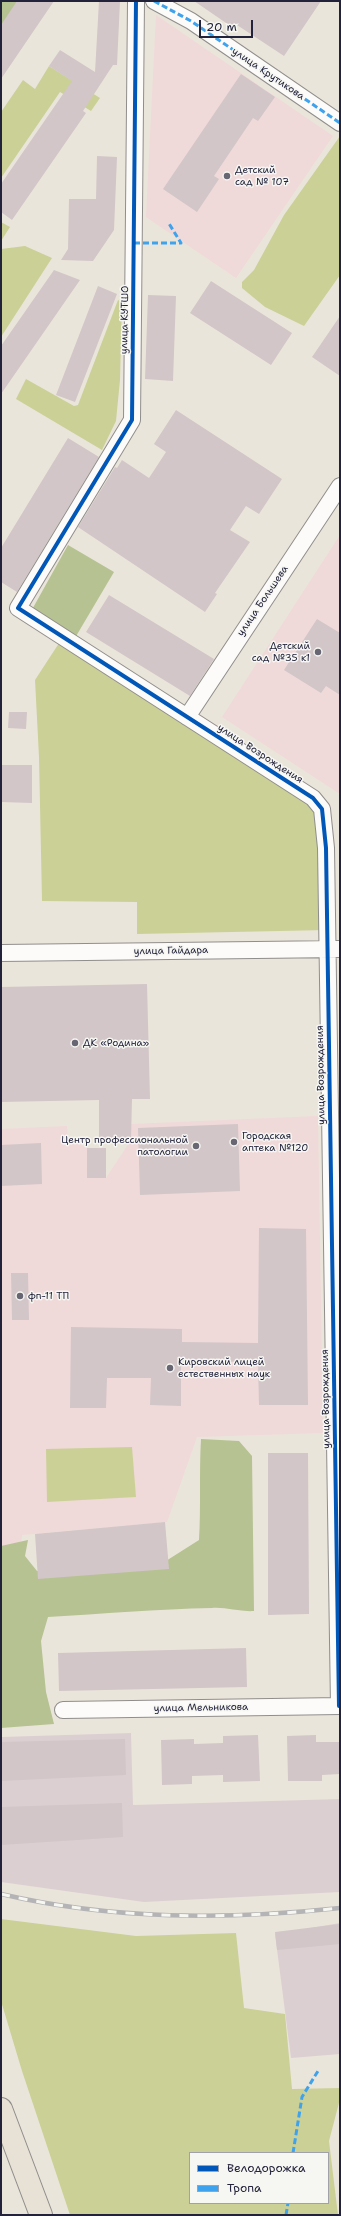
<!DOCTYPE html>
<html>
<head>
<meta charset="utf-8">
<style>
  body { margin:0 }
  #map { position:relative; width:341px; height:2216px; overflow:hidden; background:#eae5da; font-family:"Shantell Sans",sans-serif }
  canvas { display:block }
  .frame { position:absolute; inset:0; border:2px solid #22223b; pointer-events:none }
  .legend { position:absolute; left:189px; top:2152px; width:140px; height:52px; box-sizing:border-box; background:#f6f6f2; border:1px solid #a1a1a9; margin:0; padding:5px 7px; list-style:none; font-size:12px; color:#22223b }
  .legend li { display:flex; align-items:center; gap:8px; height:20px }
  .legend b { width:20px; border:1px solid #a1a1a9 }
  .scale { position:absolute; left:199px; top:20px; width:54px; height:18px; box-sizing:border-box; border:2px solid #22223b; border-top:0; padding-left:5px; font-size:12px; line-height:14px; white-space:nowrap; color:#22223b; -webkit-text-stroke:3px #f6f6f2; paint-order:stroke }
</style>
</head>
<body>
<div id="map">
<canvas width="341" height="2216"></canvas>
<div class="frame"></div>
<ul class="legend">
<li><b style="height:5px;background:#0057b8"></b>Велодорожка</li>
<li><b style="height:5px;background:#3ea2ec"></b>Тропа</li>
</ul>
<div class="scale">20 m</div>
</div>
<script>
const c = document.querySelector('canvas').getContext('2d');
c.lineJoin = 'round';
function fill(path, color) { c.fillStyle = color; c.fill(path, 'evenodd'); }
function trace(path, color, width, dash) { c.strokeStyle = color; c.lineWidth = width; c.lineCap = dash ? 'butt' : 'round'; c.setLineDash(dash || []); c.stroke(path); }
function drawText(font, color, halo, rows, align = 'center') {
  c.font = font + ' "Shantell Sans",sans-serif'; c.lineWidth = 3; c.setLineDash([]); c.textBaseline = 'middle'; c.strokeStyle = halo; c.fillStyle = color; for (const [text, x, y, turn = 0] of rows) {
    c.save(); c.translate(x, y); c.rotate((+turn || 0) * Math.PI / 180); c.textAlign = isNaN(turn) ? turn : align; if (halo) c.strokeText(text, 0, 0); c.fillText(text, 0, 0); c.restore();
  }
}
const built = new Path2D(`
  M156,15L333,136L236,278L146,217Z
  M340,535V794L222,717Z
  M318,1116L323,1433L197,1437L167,1522L22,1535L14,1611H1V1129L67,1126L68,1138L87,1148V1178H106L131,1140V1124Z`);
const industrial = new Path2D(`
  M131,1733L133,1805L340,1799V1892L144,1902L1,1882V1737Z
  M340,1923V2054L291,2058L275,1934Z`);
const green = new Path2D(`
  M49,66L100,98L91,111L60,92L1,178V112L23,80L35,89Z
  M340,136V275L304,326L265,307L242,288V282L254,270L284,215Z
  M1,222L10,227L1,241Z
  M25,246L52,258L1,337V249Z
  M118,300L122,302L120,380L116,421L102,450L16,399L26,379L74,406L78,405Z
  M63,637L313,798L327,930L137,934V902L42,901L39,757L35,680Z
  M132,1447L136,1497L47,1502L46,1449Z
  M1,1919L136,1936L236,1933L244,2008L285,2014L292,2089L340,2088V2099L329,2141L338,2215H70L22,2071L1,2001ZM190,2153H328V2203H190Z`);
const forest = new Path2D(`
  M1,1H19L1,28Z
  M68,545L114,572L72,643L29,615Z
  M201,1439L239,1441L252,1456L254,1611C240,1612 226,1607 212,1608C157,1609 102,1614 48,1617L41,1641L46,1692L54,1724L1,1728V1546L28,1540L25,1556L37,1571L158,1566L199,1540C201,1506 199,1473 201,1439Z`);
const building = new Path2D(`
  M17,1H54L1,79V25Z
  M99,1H120L117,65H113L83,111L86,113L12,220L1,212V184L72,81L49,66L60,50L95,72Z
  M194,1H321L284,56L234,23L232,27Z
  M241,74L275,97L258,121L253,118L214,176L219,179L197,212L163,189Z
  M97,156L117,157L114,230L93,261L61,260L68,249L69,199H96Z
  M54,270L80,280L1,394V346Z
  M211,281L292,333L271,365L190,313Z
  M98,286L117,294L75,402L56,395Z
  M148,295L176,296L173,381L145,379Z
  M340,316V376L312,357Z
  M176,410L282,479L259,514L246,506L230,530L250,542L215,593L217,594L205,612L78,527L115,467L117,468L122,460L149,478L166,452L154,444Z
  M68,438L99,457L17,592L1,582V548Z
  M109,595L214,659L190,696L86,632Z
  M317,619L340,633V695L326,686L321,693L284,670Z
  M9,712H27L26,729L8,728Z
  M1,765H32V803L1,802Z
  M147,984L150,1099H132L131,1140H99V1100L1,1102V987Z
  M238,1124L240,1191L140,1195L138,1128Z
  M41,1143L42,1184L1,1186V1145Z
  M87,1148H106V1178H87Z
  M259,1228L306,1229L308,1405H259L258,1362L181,1361V1406L150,1405L151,1378H107L106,1408H70L71,1327L182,1329V1342L258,1343Z
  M11,1273H28L29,1320H12Z
  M268,1453H308L309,1614L268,1615Z
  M165,1522L169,1569L38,1579L35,1534Z
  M246,1648L247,1687L59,1691L58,1653Z
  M258,1735L260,1781L223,1782V1775L192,1776V1784L162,1785L161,1740L194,1739V1744L223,1743V1736Z
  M316,1735V1742H340V1774L322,1775V1781H288L287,1736Z
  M125,1739L126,1775L1,1781V1742Z
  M122,1803L123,1837L1,1845V1807Z
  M340,1924V1944L277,1950L275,1932Z`);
const street = new Path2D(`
  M136,1L132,420L18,608L313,798L322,809L326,848L339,1706
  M154,1L191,21L340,123
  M187,717L340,486
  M1,953L340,949
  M63,1710L340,1706`);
const primary = new Path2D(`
  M1,2109L41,2215`);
const rail = new Path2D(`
  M1,1894C113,1920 226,1920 340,1908`);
const quiet = new Path2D(`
  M154,1L191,21L340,123
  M134,243H181L168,222
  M293,2153L302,2097L318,2071
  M286,2215L288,2203`);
const cycleway = new Path2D(`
  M136,1L132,420L18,608L313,798L322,809L326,848L339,1706`);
const markers = [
  [227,176,4,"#686673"],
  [318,652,4,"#686673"],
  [75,1043,4,"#686673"],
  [234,1142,4,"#686673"],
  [196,1146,4,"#686673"],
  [20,1296,4,"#686673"],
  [170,1368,4,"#686673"]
];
const streetNames = [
  ["улица Крутикова",268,74,34],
  ["улица КУТШО",125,320,-89],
  ["улица Большева",263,601,-56],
  ["улица Возрождения",260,754,33],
  ["улица Гайдара",171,951,-1],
  ["улица Возрождения",321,1075,-91],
  ["улица Возрождения",326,1399,-91],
  ["улица Мельникова",201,1708,-1]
];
const poiNames = [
  ["Детский",235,170],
  ["сад № 107",235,182],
  ["Детский",310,646,"right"],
  ["сад №35 к1",310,658,"right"],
  ["ДК «Родина»",83,1043],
  ["Городская",242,1136],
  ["аптека №120",242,1148],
  ["Центр профессиональной",188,1140,"right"],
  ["патологии",188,1152,"right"],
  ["фп-11 ТП",28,1296],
  ["Кировский лицей",178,1362],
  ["естественных наук",178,1374]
];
fill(built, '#f0d9d9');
fill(industrial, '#dccfd2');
fill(green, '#cbd097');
fill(forest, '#b6c292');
fill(building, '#d2c6c8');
trace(street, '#908e8c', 18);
trace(primary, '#908e8c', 24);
trace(street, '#fcfbf9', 16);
trace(primary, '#e7e2d5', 22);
trace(rail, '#b4b3b5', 4.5);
trace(rail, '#f6f6f2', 3, [9]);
trace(quiet, '#3ea2ec', 3, [6, 3]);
trace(cycleway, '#0057b8', 4);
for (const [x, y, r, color] of markers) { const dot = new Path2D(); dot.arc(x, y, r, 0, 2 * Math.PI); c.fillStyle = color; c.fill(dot); trace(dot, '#f6f6f2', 1.5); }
drawText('10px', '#22223b', '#f6f6f2', streetNames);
drawText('10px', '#22223b', '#f6f6f2', poiNames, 'left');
</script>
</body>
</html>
